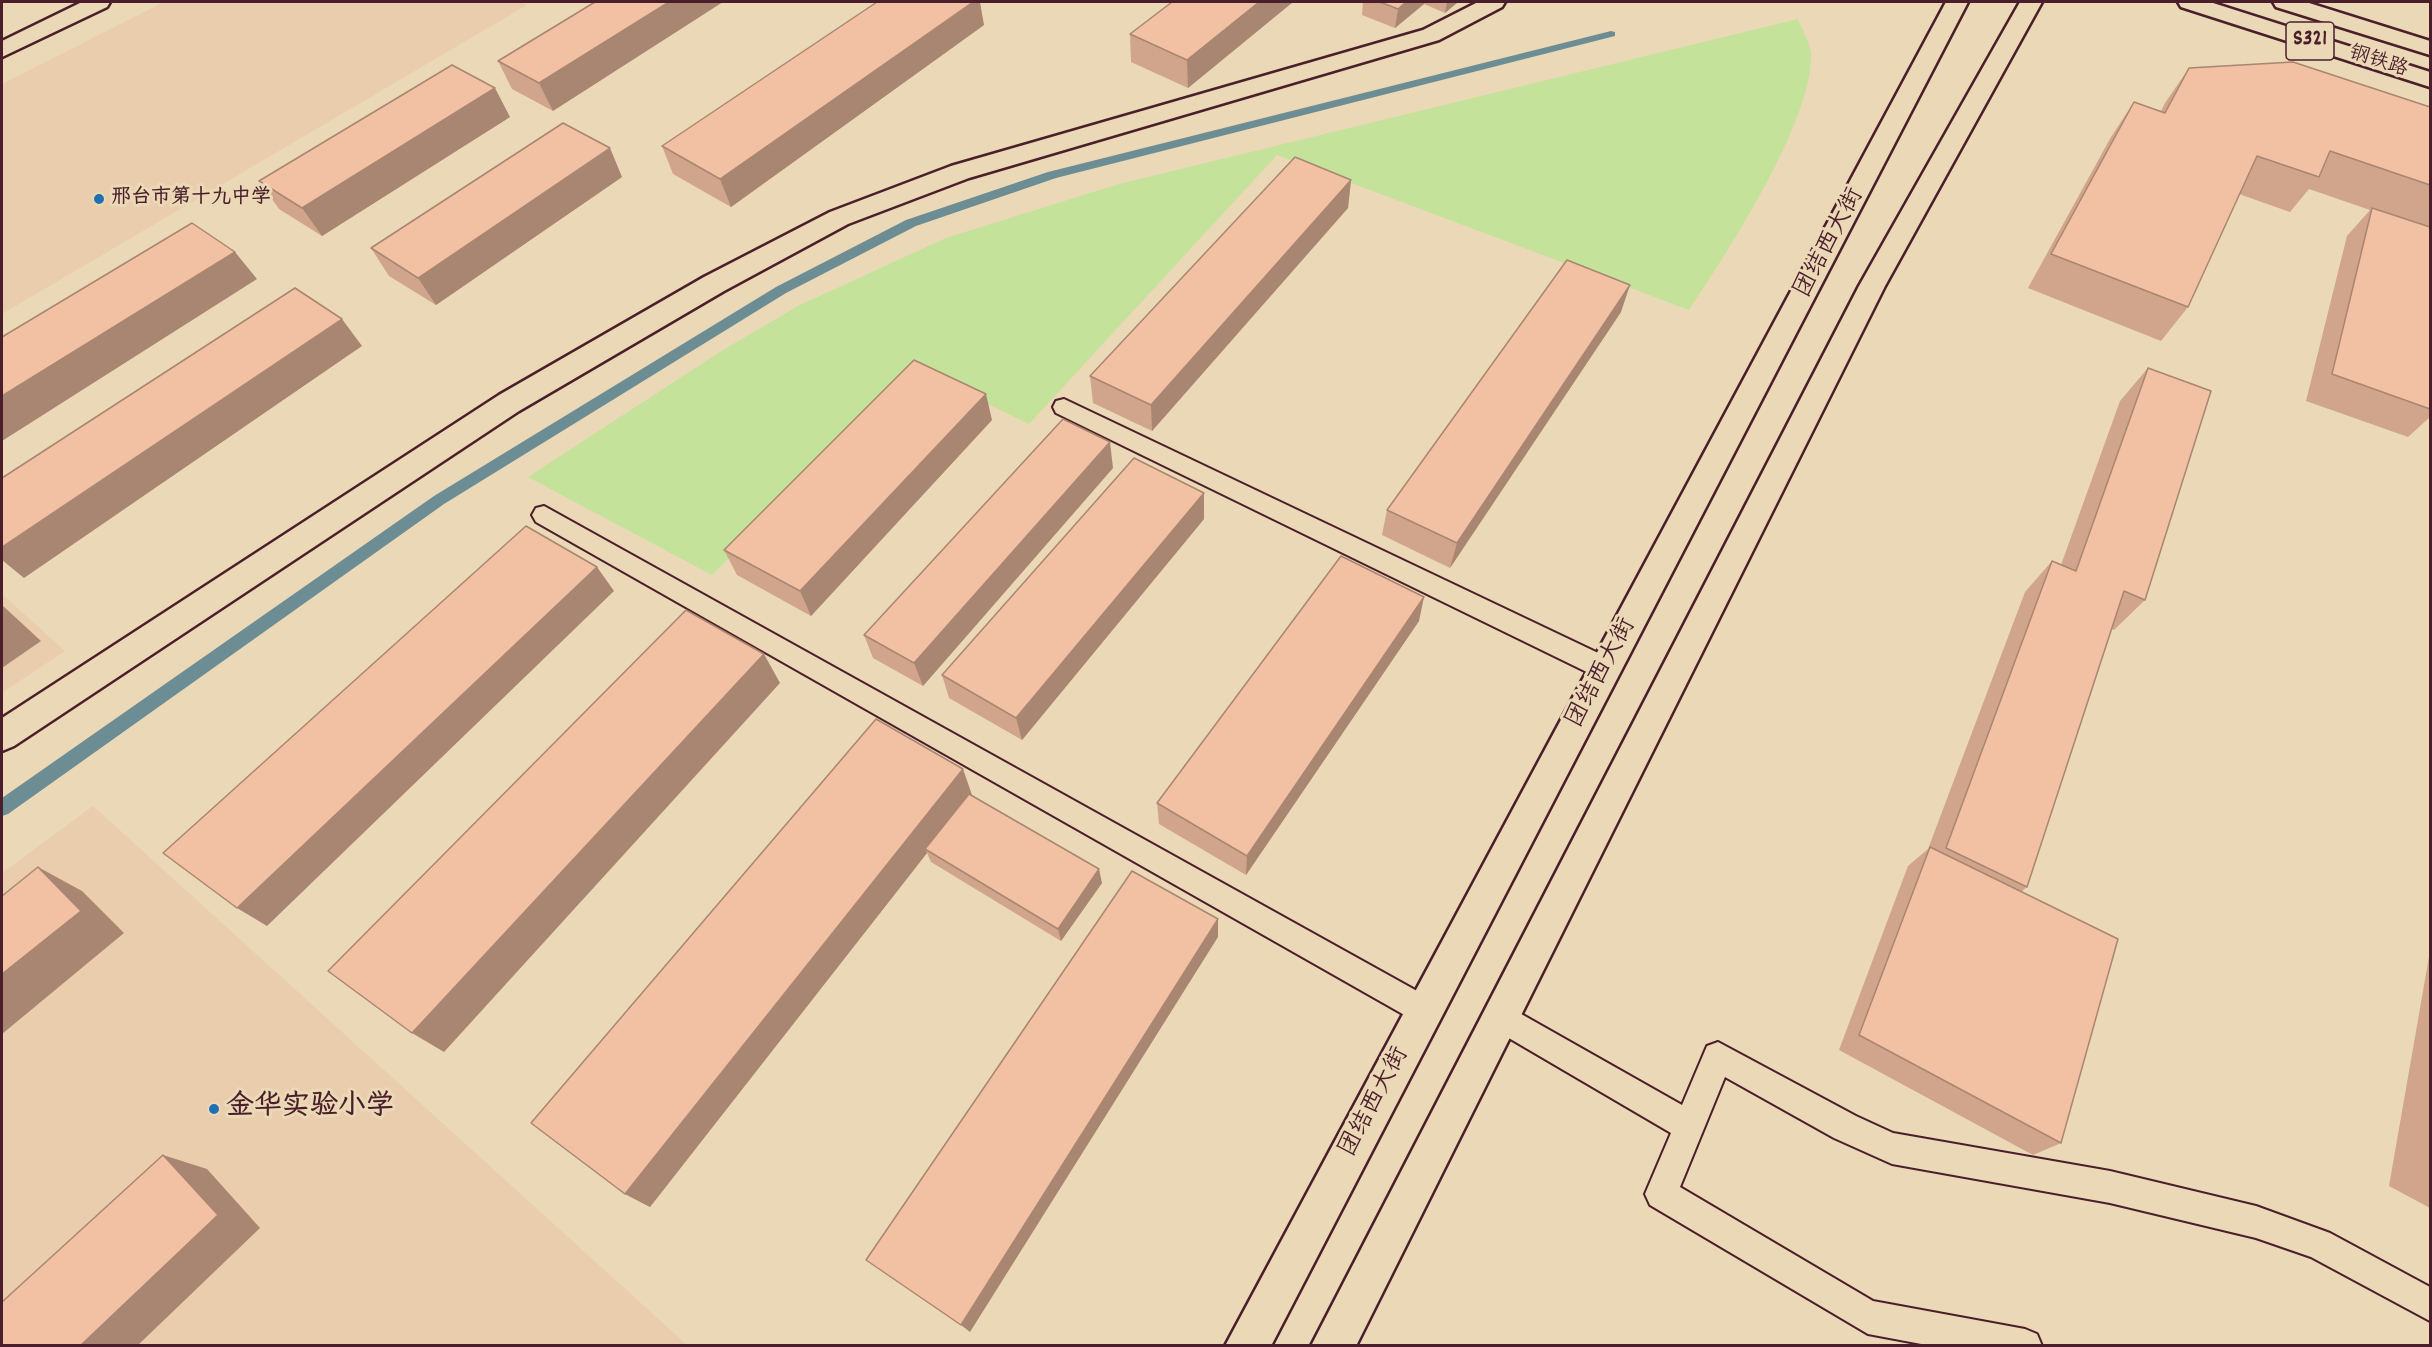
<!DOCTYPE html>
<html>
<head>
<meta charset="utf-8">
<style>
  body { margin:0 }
  #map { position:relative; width:2432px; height:1347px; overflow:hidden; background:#ebd8b6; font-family:Dekko,sans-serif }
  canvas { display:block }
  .frame { position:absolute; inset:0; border:3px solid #4a1f2b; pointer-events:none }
</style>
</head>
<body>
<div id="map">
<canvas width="2432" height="1347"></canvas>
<div class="frame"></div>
</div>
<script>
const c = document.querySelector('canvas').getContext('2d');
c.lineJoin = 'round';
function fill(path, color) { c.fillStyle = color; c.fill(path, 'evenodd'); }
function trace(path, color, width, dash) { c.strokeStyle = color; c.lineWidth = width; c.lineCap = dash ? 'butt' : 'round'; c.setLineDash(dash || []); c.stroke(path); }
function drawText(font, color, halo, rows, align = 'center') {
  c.font = font + ' Dekko,"LXGW WenKai TC",sans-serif'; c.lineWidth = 6; c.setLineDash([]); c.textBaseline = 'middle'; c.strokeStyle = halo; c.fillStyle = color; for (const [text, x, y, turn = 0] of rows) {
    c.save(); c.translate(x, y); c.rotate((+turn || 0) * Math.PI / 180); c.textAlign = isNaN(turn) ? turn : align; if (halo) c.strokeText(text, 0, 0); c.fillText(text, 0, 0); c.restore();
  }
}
const built = new Path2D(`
  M164,2H520L527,5L2,314V84Z
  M2,594L65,651L2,693Z
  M93,806L687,1345H2V873Z`);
const green = new Path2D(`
  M1798,19C1802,29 1810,43 1811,54C1813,121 1727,253 1689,310L1277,155L1029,424L919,370L712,575L528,477L720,352L798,306L946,238L1119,184Z`);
const stream = new Path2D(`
  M1611,31L1615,32V36L1056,178L916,226L786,293L444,504L8,814L2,816V798L434,496L776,287L906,220L1048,172Z`);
const lane = new Path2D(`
  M1064,399L1615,661L1619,669L1615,677L1606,680L1597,677L1056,413L1053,407L1056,401Z
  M544,506L1435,1001L1440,1011L1435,1021L1425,1026L1415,1021L536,522L532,515L536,508Z
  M1500,1002L1682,1105L1707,1046L1718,1042L1856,1116L1893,1133L2110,1171L2256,1206L2330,1233L2430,1287V1321L2311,1257L2256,1238L2110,1203L1892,1164L1834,1138L1725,1077L1680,1187L1873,1301L2025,1329L2037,1334L2042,1346H1932L1868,1334L1650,1205L1645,1194L1671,1133L1490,1027L1485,1017L1490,1007Z`);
const street = new Path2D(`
  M82,2H110L107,7L2,57V41Z
  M1478,2H1505L1502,7L1439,40L969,178L848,224L724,291L519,411L14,746L2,751V718L499,395L704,277L830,212L951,166L1423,30Z`);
const primary = new Path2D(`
  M1946,2H1968L1271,1346H1225Z
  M2020,2H2042L1885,286L1356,1346H1311L1859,286Z
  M2178,2H2210L2430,72V87L2181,7Z
  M2273,2H2306L2430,41V55L2276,7Z`);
const wall = new Path2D(`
  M595,2L553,111L512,89L498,61Z
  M1293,2L1188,88L1131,62L1130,34Z
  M1363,2H1458L1445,13L1424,4L1395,28L1362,15Z
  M984,25L731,207L673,174L662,146Z
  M2189,68L2430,107V417L2408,437L2306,401L2347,236L2370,210L2309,189L2290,212L2239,194L2188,307L2161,341L2028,288L2111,137L2134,102L2161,111L2165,103Z
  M510,117L322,236L279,209L259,181Z
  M622,177L436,305L389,276L371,248Z
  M1351,180L1348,208L1152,431L1093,403L1090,376Z
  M1621,312L1450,568L1382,535L1387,510Z
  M2148,368L2145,600L2114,630L2112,629L2027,887L2021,892L2061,1143L2033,1155L1839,1050L1908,866L1928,849L2025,592L2052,561L2061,565L2120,401Z
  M992,420L811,616L737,575L724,550Z
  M1113,468L923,686L873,658L864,635Z
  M1204,519L1022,740L949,698L942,675Z
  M1419,621L1246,875L1159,824L1157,803Z
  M972,795L1102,883L1061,941L931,862L927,853L650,1207L625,1194Z
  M2430,951V1208L2389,1186Z`);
const shadedWall = new Path2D(`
  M669,2H723L553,111L539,83Z
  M973,2H980L984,25L731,207L720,179Z
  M1259,2H1293L1188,88L1187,60Z
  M1406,2H1424V4L1395,28L1398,9Z
  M1447,2H1458L1445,13Z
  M495,88L510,117L322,236L302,208Z
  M610,148L622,177L436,305L418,278Z
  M1351,180L1348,208L1152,431L1151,405Z
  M235,252L257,279L2,441V396Z
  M1630,285L1621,312L1450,568L1457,543Z
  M342,319L362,346L24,578L2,560V547Z
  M986,394L992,420L811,616L800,591Z
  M1110,442L1113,468L923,686L914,663Z
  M1204,493V519L1022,740L1016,718Z
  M597,567L614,591L267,926L237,908Z
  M1424,597L1419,621L1246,875L1247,856Z
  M2,605L41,641L2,668Z
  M764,654L780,683L444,1052L412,1033Z
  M963,769L972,795L929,851L925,849L927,853L650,1207L625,1194Z
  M38,867L82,891L124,933L2,1034V974Z
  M1099,869L1102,883L1061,941L1058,929Z
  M1218,919V937L970,1332L961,1325Z
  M163,1155L207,1169L260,1228L137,1346H80Z`);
const building = new Path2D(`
  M595,2H669L539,83L498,61Z
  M877,2H973L720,179L662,146Z
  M1172,2H1259L1187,60L1130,34Z
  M1380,2H1406L1398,9Z
  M2293,62L2430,107V185L2330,151L2319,177L2257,156L2188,307L2051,254L2134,102L2165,113L2189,68Z
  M452,65L495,88L302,208L259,181Z
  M563,123L610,148L418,278L371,248Z
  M1295,157L1351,180L1151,405L1090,376Z
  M2372,208L2430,227V409L2332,374Z
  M192,223L235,252L2,396V337Z
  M1567,260L1630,285L1457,543L1387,510Z
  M295,288L342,319L2,547V478Z
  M914,360L986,394L800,591L724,550Z
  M2148,368L2211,391L2145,600L2124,591L2027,887L1946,848L2052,561L2076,571Z
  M1063,419L1110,442L914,663L864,635Z
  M1134,458L1204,493L1016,718L942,675Z
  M526,526L597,567L237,908L163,853Z
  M1341,556L1424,597L1247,856L1157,803Z
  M686,610L764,654L412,1033L328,971Z
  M876,719L963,769L625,1194L531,1123Z
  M969,794L1099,869L1058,929L925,849Z
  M1930,847L2118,939L2061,1143L1859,1035Z
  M38,867L81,911L2,974V896Z
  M1132,871L1218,919L961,1325L866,1260Z
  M163,1155L218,1215L80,1346H2V1302Z`);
const markers = [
  [99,199,6,"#1f6fb2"],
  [214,1109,6,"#1f6fb2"]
];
const farStreetnames = [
  ["钢铁路",2378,63,18]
];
const farPoinames = [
  ["邢台市第十九中学",111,199]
];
const shields = [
  [2310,41,48]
];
const shieldNames = [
  ["S321",2310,41]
];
const streetNames = [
  ["团结西大街",1831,244,-62],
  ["团结西大街",1603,674,-62],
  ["团结西大街",1376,1103,-62]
];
const nearPoinames = [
  ["金华实验小学",226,1109]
];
fill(built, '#eacdad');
fill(green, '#c4e29a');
fill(stream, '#6d8d95');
trace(lane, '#4a1f2b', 4);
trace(street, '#4a1f2b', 5);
trace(primary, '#4a1f2b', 5);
fill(lane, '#ebd8b6');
fill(street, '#ebd8b6');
fill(primary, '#ebd8b6');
fill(wall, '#d0a58b');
fill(shadedWall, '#a98671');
fill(building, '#f2c0a2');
trace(building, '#a98671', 1.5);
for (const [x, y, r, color] of markers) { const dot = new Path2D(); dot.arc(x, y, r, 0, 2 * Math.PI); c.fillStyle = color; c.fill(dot); trace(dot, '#ebd8b6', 2); }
drawText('20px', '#4a1f2b', '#ebd8b6', farStreetnames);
drawText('bold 20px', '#4a1f2b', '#ebd8b6', farPoinames, 'left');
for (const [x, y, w] of shields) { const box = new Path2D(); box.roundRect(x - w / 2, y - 19, w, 38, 4.5); c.fillStyle = '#ebd8b6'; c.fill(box); trace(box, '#4a1f2b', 1.5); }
drawText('bold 22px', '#4a1f2b', null, shieldNames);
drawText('24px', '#4a1f2b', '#ebd8b6', streetNames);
drawText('bold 28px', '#4a1f2b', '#ebd8b6', nearPoinames, 'left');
</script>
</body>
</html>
